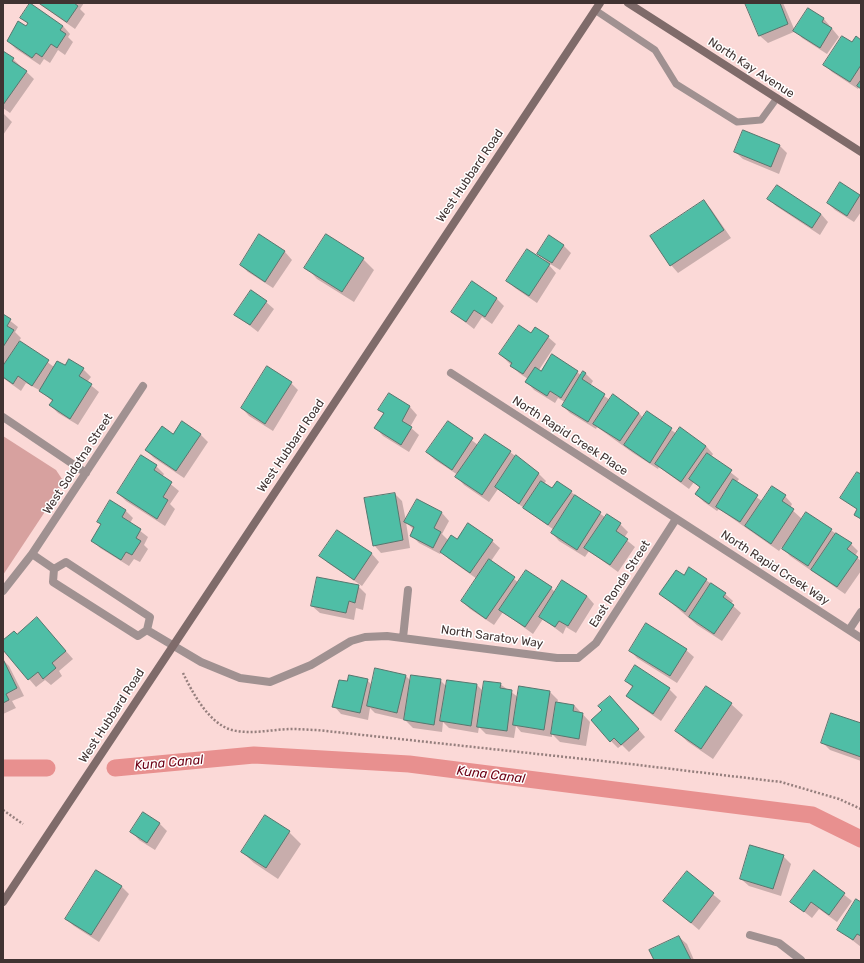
<!DOCTYPE html>
<html>
<head>
<meta charset="utf-8">
<style>
  body { margin:0 }
  #map { position:relative; width:864px; height:963px; overflow:hidden; background:#fbd9d7; font-family:Rubik,sans-serif }
  canvas { display:block }
  .frame { position:absolute; inset:0; border:4px solid #403332; pointer-events:none }
</style>
</head>
<body>
<div id="map">
<canvas width="864" height="963"></canvas>
<div class="frame"></div>
</div>
<script>
const c = document.querySelector('canvas').getContext('2d');
c.lineJoin = 'round';
function fill(path, color) { c.fillStyle = color; c.fill(path, 'evenodd'); }
function trace(path, color, width, dash) { c.strokeStyle = color; c.lineWidth = width; c.lineCap = dash ? 'butt' : 'round'; c.setLineDash(dash || []); c.stroke(path); }
function drawText(font, color, halo, rows, align = 'center') {
  c.font = font + ' Rubik,sans-serif'; c.lineWidth = 3; c.setLineDash([]); c.textBaseline = 'middle'; c.strokeStyle = halo; c.fillStyle = color; for (const [text, x, y, turn = 0] of rows) {
    c.save(); c.translate(x, y); c.rotate((+turn || 0) * Math.PI / 180); c.textAlign = isNaN(turn) ? turn : align; if (halo) c.strokeText(text, 0, 0); c.fillText(text, 0, 0); c.restore();
  }
}
const green = new Path2D(`
  M3,436L56,470L62,479L60,489L3,575Z`);
const shadow = new Path2D(`
  M38,3H84L80,9L85,14L75,29Z
  M746,3H783L795,31L808,9L824,19L839,37L827,54L802,38L796,31L768,43L760,36Z
  M22,18L63,26L70,34L68,37L73,42L65,55L58,50L50,63L44,59L40,65L16,49L8,41L28,24Z
  M861,41V89L859,87L858,89L832,72L825,65L852,43Z
  M3,52L13,59L34,79L10,113L3,108Z
  M3,113L12,122L3,135Z
  M780,146L787,153L779,174L743,159L735,152Z
  M777,186L821,214L828,222L820,235L776,206L769,199Z
  M860,195L861,212L854,222L835,210L828,203Z
  M704,201L711,209L731,238L678,273L671,265Z
  M260,236L285,252L292,260L273,288L248,272L241,265Z
  M564,246L571,253L560,270L547,262L538,253Z
  M363,259L374,270L354,302L317,279L306,267Z
  M548,264L556,273L537,303L515,288L508,281Z
  M472,282L497,299L504,306L492,324L482,317L474,329L452,312Z
  M266,302L274,309L258,332L236,315Z
  M3,315L18,327L15,332L21,338L19,341L54,367L83,369L91,377L87,382L99,392L78,425L58,413L50,405L53,402L41,391L26,383L21,391L3,378Z
  M531,334L548,337L556,344L539,370L541,372H577L582,376L585,373L593,381L590,386L610,400L639,413L643,418L647,413L677,434L680,429L706,446L713,454L711,457L739,479L736,483L762,501L785,496L792,504L790,508L802,519L806,513L851,544L858,551L855,556L861,561V571L845,594L790,556L782,547L779,551L719,509L717,511L704,502L696,494L700,488L694,482L689,489L659,467L658,469L633,453L597,427L596,429L570,413L563,406L565,402L558,398L555,403L534,390L527,382L528,379L519,373L500,354Z
  M291,383L298,390L273,431L249,416L242,408Z
  M389,394L410,407L417,415L410,427L419,435L409,452L383,436L376,428L384,414L380,409Z
  M448,422L478,445L510,452L539,474L546,481L544,484L552,490L571,492L606,518L607,516L620,524L628,532L624,538L635,547L618,572L589,551L585,557L559,541L552,533L554,530L498,489L489,502L464,485L457,477L458,475L435,460L427,452Z
  M174,435H201L208,442L184,478L154,458L146,450Z
  M141,456L156,466L164,474L162,477L179,491L170,504L175,509L165,526L126,501L118,493Z
  M861,476V520L855,514L858,510L842,498Z
  M395,494L402,501L406,521L417,500L442,513L449,521L442,534L449,541H492L500,548L491,561L519,583L551,588L556,593L563,581L587,596L594,604L576,633L566,627L563,634L543,619L533,634L503,612L494,625L470,609L462,601L477,579L449,559L442,552L440,554L419,543L411,535L413,529L406,522L410,548L381,553L374,545Z
  M126,511L133,518L130,523L148,537L144,545L148,549L140,562L134,559L129,566L100,548L92,540L102,525L98,522Z
  M337,531L372,554L379,562L362,586L328,563L321,556Z
  M685,577L706,580L725,594L733,601L731,604L741,613L722,641L697,625L661,594Z
  M358,586L366,594L363,610L356,608L354,620L320,613L312,606Z
  M37,618L73,659L59,671L62,676L51,685L45,680L36,687L3,649V642L17,635Z
  M630,650H686L694,657L677,683L637,658Z
  M3,660L9,666L24,696L12,701L16,708L3,714Z
  M636,666L669,689L677,697L661,721L635,703L628,696L633,688L626,681Z
  M406,676L411,681L440,680L447,687L448,681L477,685L483,691L500,684L518,697L520,687L550,692L558,700L557,703L574,705L590,722L586,746L560,742L552,734V737L521,732L516,726L514,738L486,734L479,727L478,733L449,728L443,722L442,732L413,728L405,720L375,713L370,708L368,720L341,714L334,706L348,683L367,680L372,685Z
  M617,704L645,737L629,752L622,745L618,748L611,741Z
  M731,704L743,715L713,759L688,742L676,731Z
  M861,724V761L830,750L822,742Z
  M144,814L160,824L167,831L155,850L139,840L132,832Z
  M265,817L289,832L301,844L278,879L254,863L242,852Z
  M783,856L791,864L781,896L749,886L741,879Z
  M96,871L122,887L129,894L99,942L74,926L66,919Z
  M814,871L852,901L837,922L819,909L812,918L792,902Z
  M687,873L721,901L699,930L665,901Z
  M861,903V947L838,929Z
  M679,937L687,944L694,960H655Z`);
const canal = new Path2D(`
  M3,768H47
  M115,768L254,755L409,764L812,815L861,839`);
const building = new Path2D(`
  M30,3L63,26L60,30L66,34L57,48L51,44L42,57L36,53L32,58L7,41L18,21L26,26L28,23L20,18Z
  M39,3H74L78,6L67,22Z
  M745,3H780L788,24L759,36Z
  M808,8L824,18L822,22L832,28L820,48L793,31Z
  M842,36L852,42L856,36L861,40V65L850,82L823,65Z
  M3,51L14,58L12,61L27,71L3,105Z
  M861,80V89L857,86Z
  M743,130L780,145L771,167L734,152Z
  M840,182L860,195L847,216L827,203Z
  M777,185L821,214L812,228L767,199Z
  M704,200L724,230L670,266L650,236Z
  M259,234L285,251L265,282L240,265Z
  M326,234L364,258L342,292L304,268Z
  M549,235L564,245L552,263L537,254Z
  M527,249L550,264L529,296L506,281Z
  M472,281L497,298L485,317L474,310L466,322L451,312Z
  M251,290L267,301L250,325L234,315Z
  M3,314L11,319L7,326L14,330L3,347Z
  M519,325L531,333L535,327L549,336L523,374L510,366L512,363L499,354Z
  M20,341L49,360L32,386L18,376L13,384L3,377V366Z
  M552,354L578,371L561,398L550,391L547,396L525,382L535,367L541,371Z
  M69,359L84,368L79,376L92,384L70,419L49,405L53,400L39,391L57,361L65,365Z
  M267,366L292,382L265,424L241,408Z
  M583,371L586,373L582,379L605,394L588,422L562,406Z
  M389,393L410,406L402,421L412,427L401,445L374,428L384,413L378,410Z
  M613,394L639,413L620,441L593,424Z
  M647,411L672,428L650,463L624,445Z
  M182,421L201,434L176,471L145,450L162,426L173,434Z
  M448,421L473,438L452,470L426,452Z
  M680,427L706,446L681,482L655,464Z
  M485,434L511,451L482,495L455,477Z
  M707,453L732,470L709,504L695,494L700,487L689,479Z
  M141,455L157,465L154,470L172,482L163,497L168,500L157,519L117,493Z
  M516,455L539,473L519,504L495,487Z
  M857,472L861,474V519L854,515L857,509L840,498Z
  M733,479L758,495L740,522L716,507Z
  M541,481L552,488L557,481L572,491L548,525L523,508Z
  M772,486L786,495L782,501L794,509L771,544L745,526Z
  M395,493L403,540L373,546L364,498Z
  M575,495L601,512L577,550L551,533Z
  M417,499L442,512L434,528L441,532L433,548L410,536L414,527L404,522Z
  M110,500L126,510L122,517L141,529L136,538L141,541L132,555L126,552L121,560L91,541L101,524L97,522Z
  M806,512L832,529L808,566L782,549Z
  M607,514L621,523L616,531L628,539L610,565L584,548Z
  M468,523L493,540L470,573L440,552L451,535L457,539Z
  M337,530L372,553L354,580L319,556Z
  M836,533L852,543L847,549L858,557L837,587L811,570Z
  M489,559L515,577L486,619L461,601Z
  M689,567L707,579L685,612L659,594L676,570L684,575Z
  M526,570L552,587L525,627L499,610Z
  M317,577L359,585L355,603L349,601L346,613L311,606Z
  M562,580L587,596L568,626L559,621L555,627L539,617Z
  M711,583L726,593L723,597L734,605L714,634L689,617Z
  M37,617L66,651L52,663L56,668L43,679L38,672L28,680L3,650V640L14,631L17,634Z
  M646,623L687,649L670,676L629,651Z
  M3,659L17,688L6,694L9,700L3,703Z
  M635,665L670,688L653,714L626,696L633,686L625,681Z
  M375,668L406,675L397,713L367,706Z
  M349,675L368,679L360,713L332,707L339,680L347,681Z
  M411,675L441,679L434,725L404,720Z
  M447,680L477,684L471,726L440,721Z
  M484,681L501,683L500,688L512,690L507,731L477,727Z
  M519,686L550,691L544,730L513,725Z
  M706,686L732,703L701,749L675,731Z
  M610,696L639,729L621,745L614,738L610,742L591,720L602,710L598,706Z
  M556,702L574,705L573,711L583,713L579,739L551,734Z
  M831,713L861,723V757L821,743Z
  M143,812L160,823L147,843L130,832Z
  M265,815L290,831L266,868L241,852Z
  M750,845L784,855L773,889L740,879Z
  M96,870L122,886L91,935L65,919Z
  M814,870L845,893L829,915L811,902L804,912L790,902Z
  M687,871L714,893L691,923L663,901Z
  M856,899L861,902V936L857,934L853,940L837,930Z
  M679,936L691,960H654L649,950Z`);
const path = new Path2D(`
  M183,673C192,692 209,724 232,730C252,735 273,729 293,729C301,729 309,730 317,730L630,764L781,782L839,799L861,809
  M3,810L23,824`);
const lane = new Path2D(`
  M595,10L655,50L676,84L737,122L761,120L777,98`);
const street = new Path2D(`
  M451,373L861,638
  M3,417L86,473
  M32,554L54,569
  M66,562L150,617L147,630L138,636L53,582L54,569Z
  M3,591L32,554L143,386
  M147,630L201,662L240,678L270,682L311,665L351,641L365,637L387,636L557,658H578L596,643L676,519
  M849,630L861,612
  M403,638L408,590
  M750,935L779,943L801,960`);
const secondary = new Path2D(`
  M628,3L861,152
  M3,902L600,3`);
const streetNames = [
  ["North Kay Avenue",751,68,33],
  ["West Hubbard Road",470,176,-56],
  ["North Rapid Creek Place",570,436,33],
  ["West Hubbard Road",291,446,-56],
  ["West Soldotna Street",78,464,-57],
  ["North Rapid Creek Way",775,568,33],
  ["East Ronda Street",620,584,-57],
  ["North Saratov Way",492,637,8],
  ["West Hubbard Road",112,716,-57]
];
const waterNames = [
  ["Kuna Canal",169,763,-5],
  ["Kuna Canal",491,775,7]
];
fill(green, '#d7a19f');
fill(shadow, '#0003');
trace(canal, '#e8908f', 17);
fill(building, '#4fbea6');
trace(building, '#57766e', 1);
trace(path, '#957f7d', 2.5, [2, 2]);
trace(lane, '#a09191', 7);
trace(street, '#a09191', 8);
trace(secondary, '#7f6b6a', 8);
drawText('12px', '#403332', '#fff', streetNames);
drawText('italic 13px', '#6d0015', '#fff', waterNames);
</script>
</body>
</html>
